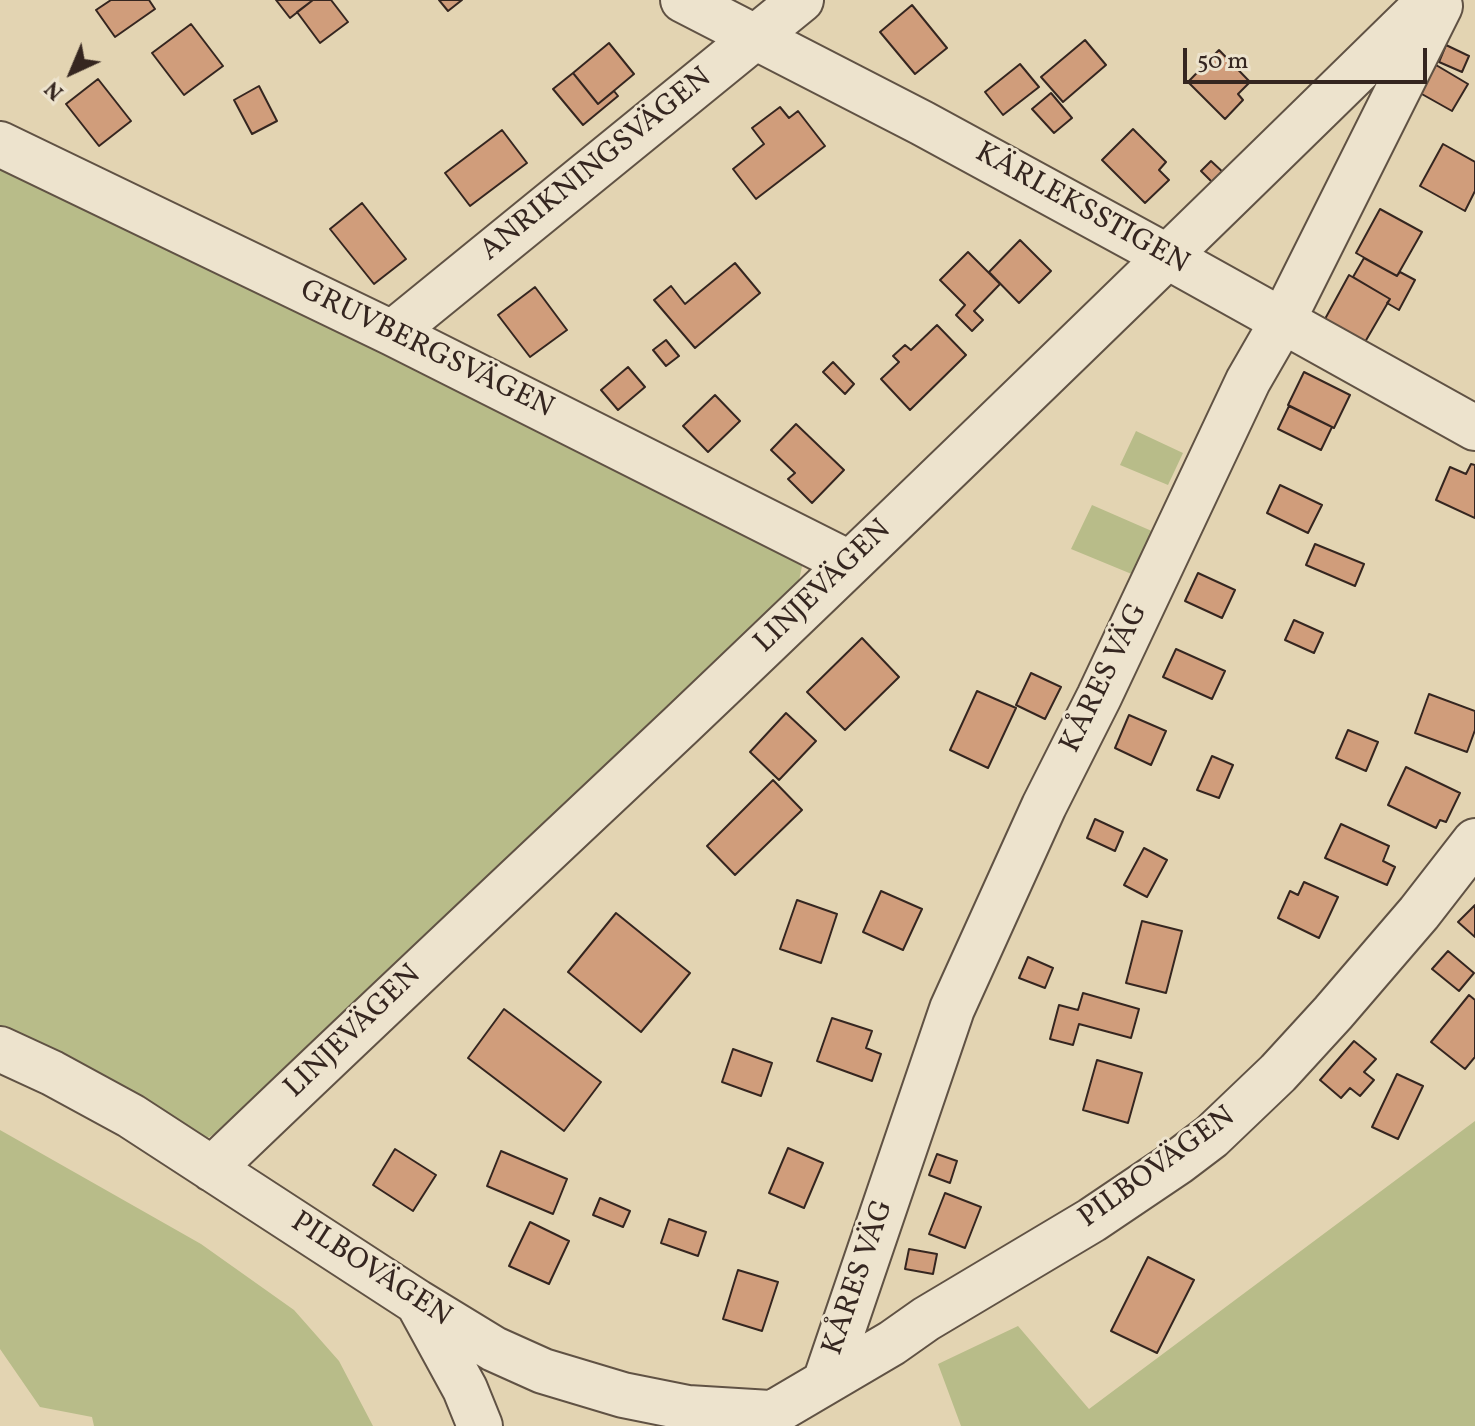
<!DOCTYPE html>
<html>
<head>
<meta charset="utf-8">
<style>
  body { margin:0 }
  #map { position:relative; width:1475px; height:1426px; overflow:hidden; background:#e3d4b2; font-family:Vollkorn,serif }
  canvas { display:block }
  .north { position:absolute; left:32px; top:32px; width:80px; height:80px; -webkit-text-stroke:6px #ede3cd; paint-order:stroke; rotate:224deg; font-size:22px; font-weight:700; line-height:32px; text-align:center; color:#352620 }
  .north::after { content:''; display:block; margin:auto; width:28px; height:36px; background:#352620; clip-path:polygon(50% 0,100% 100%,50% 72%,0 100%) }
  .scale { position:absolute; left:1183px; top:48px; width:244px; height:36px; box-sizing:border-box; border:4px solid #352620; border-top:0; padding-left:10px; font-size:24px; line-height:28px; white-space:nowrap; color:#352620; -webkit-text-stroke:6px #ede3cd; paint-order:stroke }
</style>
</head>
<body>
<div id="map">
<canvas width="1475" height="1426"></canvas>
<div class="north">N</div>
<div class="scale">50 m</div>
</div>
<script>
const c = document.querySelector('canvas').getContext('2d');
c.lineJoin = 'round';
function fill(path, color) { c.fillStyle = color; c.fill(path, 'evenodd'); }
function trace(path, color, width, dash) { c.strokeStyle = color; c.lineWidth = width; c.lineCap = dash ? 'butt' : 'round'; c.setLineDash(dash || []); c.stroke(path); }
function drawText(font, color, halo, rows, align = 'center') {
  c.font = font + ' Vollkorn,serif'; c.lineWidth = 6; c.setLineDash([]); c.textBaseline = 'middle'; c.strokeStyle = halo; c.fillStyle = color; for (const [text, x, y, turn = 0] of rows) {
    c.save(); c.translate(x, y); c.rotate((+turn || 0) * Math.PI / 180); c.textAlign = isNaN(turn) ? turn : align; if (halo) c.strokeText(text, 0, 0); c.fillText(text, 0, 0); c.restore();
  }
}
const green = new Path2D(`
  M0,163L804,557L797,590L256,1109L204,1140L33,1040L0,1027Z
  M1136,431L1183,453L1168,485L1120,465Z
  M1092,505L1154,532L1134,575L1071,549Z
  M1475,1121V1426H961L938,1364L1018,1326L1089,1409Z
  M0,1130L201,1244L294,1310L339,1361L373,1426H94L92,1417L40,1407L0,1349Z`);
const building = new Path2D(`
  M111,0H149L155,9L115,37L96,10Z
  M276,0H313L290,18Z
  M313,0H331L348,22L320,43L297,12Z
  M439,0H462L448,11Z
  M912,5L947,48L915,74L880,32Z
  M191,24L223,66L184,95L152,53Z
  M1085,40L1106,65L1063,102L1041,77Z
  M609,43L634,74L598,104L573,73Z
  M1446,45L1469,56L1462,72L1439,62Z
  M1219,50L1250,82L1238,94L1243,100L1225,119L1188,82Z
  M1020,64L1039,87L1003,115L985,92Z
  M1436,65L1468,84L1452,111L1420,93Z
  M573,73L598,104L614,91L618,96L583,125L553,89Z
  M98,79L131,121L99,146L66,104Z
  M259,86L277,121L252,134L234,100Z
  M1051,93L1072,118L1054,133L1032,109Z
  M780,107L789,118L798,111L825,146L756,199L733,169L764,144L752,128Z
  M1133,129L1166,162L1159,170L1169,180L1145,203L1102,160Z
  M502,130L527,163L470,206L445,173Z
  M1443,144L1475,162V191L1465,211L1420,186Z
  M1211,161L1226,175L1216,186L1201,171Z
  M362,203L406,259L374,284L330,229Z
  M1380,209L1422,232L1397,276L1356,253Z
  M1020,240L1051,271L1019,303L989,272Z
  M968,252L1000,284L974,311L983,320L972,331L956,315L965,305L940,280Z
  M1364,258L1397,276L1400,272L1415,280L1399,310L1387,303L1390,299L1353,277Z
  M735,263L760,293L695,348L654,300L671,286L685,304Z
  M1349,275L1390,299L1365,342L1325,319Z
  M535,287L567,330L530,357L498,315Z
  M937,325L966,355L910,410L881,379L899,362L893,356L905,345L911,350Z
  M666,340L679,356L666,366L653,350Z
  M833,362L854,384L845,394L823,372Z
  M628,367L645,387L618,410L601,390Z
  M1304,372L1350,395L1334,428L1288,405Z
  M715,395L740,421L708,452L683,426Z
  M1289,406L1332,427L1321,450L1278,429Z
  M796,424L844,470L812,503L788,479L795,473L771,450Z
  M1471,464L1475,465V518L1436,500L1450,467L1466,474Z
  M1280,485L1322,505L1308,533L1267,513Z
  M1315,544L1364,564L1355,586L1306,565Z
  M1198,573L1235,590L1222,618L1185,601Z
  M1294,620L1323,633L1314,653L1285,640Z
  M862,638L899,677L845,730L807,692Z
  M1176,649L1225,671L1212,699L1163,677Z
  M1031,673L1061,687L1045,719L1016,705Z
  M977,691L1016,708L988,768L950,750Z
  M1429,694L1475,711V730L1467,752L1415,733Z
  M786,713L816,741L779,780L750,752Z
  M1129,715L1166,731L1151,765L1115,748Z
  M1348,730L1378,742L1366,771L1336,758Z
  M1212,756L1233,765L1219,798L1197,790Z
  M1406,767L1460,793L1446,822L1440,820L1436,828L1388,805Z
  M773,780L802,810L735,875L707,846Z
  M1095,819L1123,832L1115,851L1087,838Z
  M1341,824L1389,846L1383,861L1395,867L1387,885L1325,858Z
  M1144,848L1167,860L1147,897L1124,885Z
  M1304,882L1338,897L1319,938L1278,918L1290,891L1298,895Z
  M881,891L922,909L903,950L863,932Z
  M797,900L837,914L821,963L780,949Z
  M1475,905V937L1458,922Z
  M616,913L690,973L641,1032L568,972Z
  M1142,921L1182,931L1166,993L1126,983Z
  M1448,951L1474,973L1459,991L1432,969Z
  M1028,957L1053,968L1045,988L1019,978Z
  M1083,993L1139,1009L1131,1038L1079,1024L1073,1045L1050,1039L1059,1005L1078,1010Z
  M1469,995L1475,1000V1057L1465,1069L1431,1042Z
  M504,1009L601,1082L564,1131L468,1058Z
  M832,1018L872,1031L866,1048L881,1054L872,1081L817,1061Z
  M1354,1041L1376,1059L1364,1072L1374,1080L1360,1096L1350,1088L1341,1098L1320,1080Z
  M733,1049L772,1063L761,1096L722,1082Z
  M1097,1060L1142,1073L1128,1123L1083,1110Z
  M1397,1074L1423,1086L1398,1139L1372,1127Z
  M788,1148L823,1163L804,1208L769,1193Z
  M395,1149L436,1175L413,1211L373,1185Z
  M501,1151L567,1179L553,1214L487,1186Z
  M937,1154L957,1161L950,1183L929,1175Z
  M945,1193L981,1207L965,1248L929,1234Z
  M600,1198L630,1211L623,1227L593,1215Z
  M669,1219L706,1232L698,1256L661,1243Z
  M530,1222L569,1241L549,1284L509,1266Z
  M909,1249L937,1254L933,1274L905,1269Z
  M1148,1257L1194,1280L1157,1353L1111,1331Z
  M738,1270L778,1282L762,1331L723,1319Z`);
const minor = new Path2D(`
  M683,0L922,123L1168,257L1475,428
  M0,144L392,333L849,563
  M392,333L801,0
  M0,1049L52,1073L131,1116L417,1302L494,1349L543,1371L623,1395L688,1408L770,1413
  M212,1169C367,1020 524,873 680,726C932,486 1181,244 1430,0
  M418,1303L465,1389L480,1426
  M825,1382L952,1009L1044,806L1099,697L1248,381L1282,322L1440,6
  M751,1426L892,1343L926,1319L1092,1220L1178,1162L1211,1137L1278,1073L1333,1013L1419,913L1475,841`);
const streetNames = [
  ["ANRIKNINGSVÄGEN",597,166,-39],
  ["KÄRLEKSSTIGEN",1081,210,29],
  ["GRUVBERGSVÄGEN",426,351,26],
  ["LINJEVÄGEN",824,588,-44],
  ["KÅRES VÄG",1106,679,-64],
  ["LINJEVÄGEN",354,1033,-44],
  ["PILBOVÄGEN",1158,1169,-36],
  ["PILBOVÄGEN",370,1271,33],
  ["KÅRES VÄG",860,1278,-71]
];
fill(green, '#b8bc89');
fill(building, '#d09d7b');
trace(building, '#352620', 2);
trace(minor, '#605244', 48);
trace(minor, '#ede3cd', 44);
drawText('30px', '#352620', '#ede3cd', streetNames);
</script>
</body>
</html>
